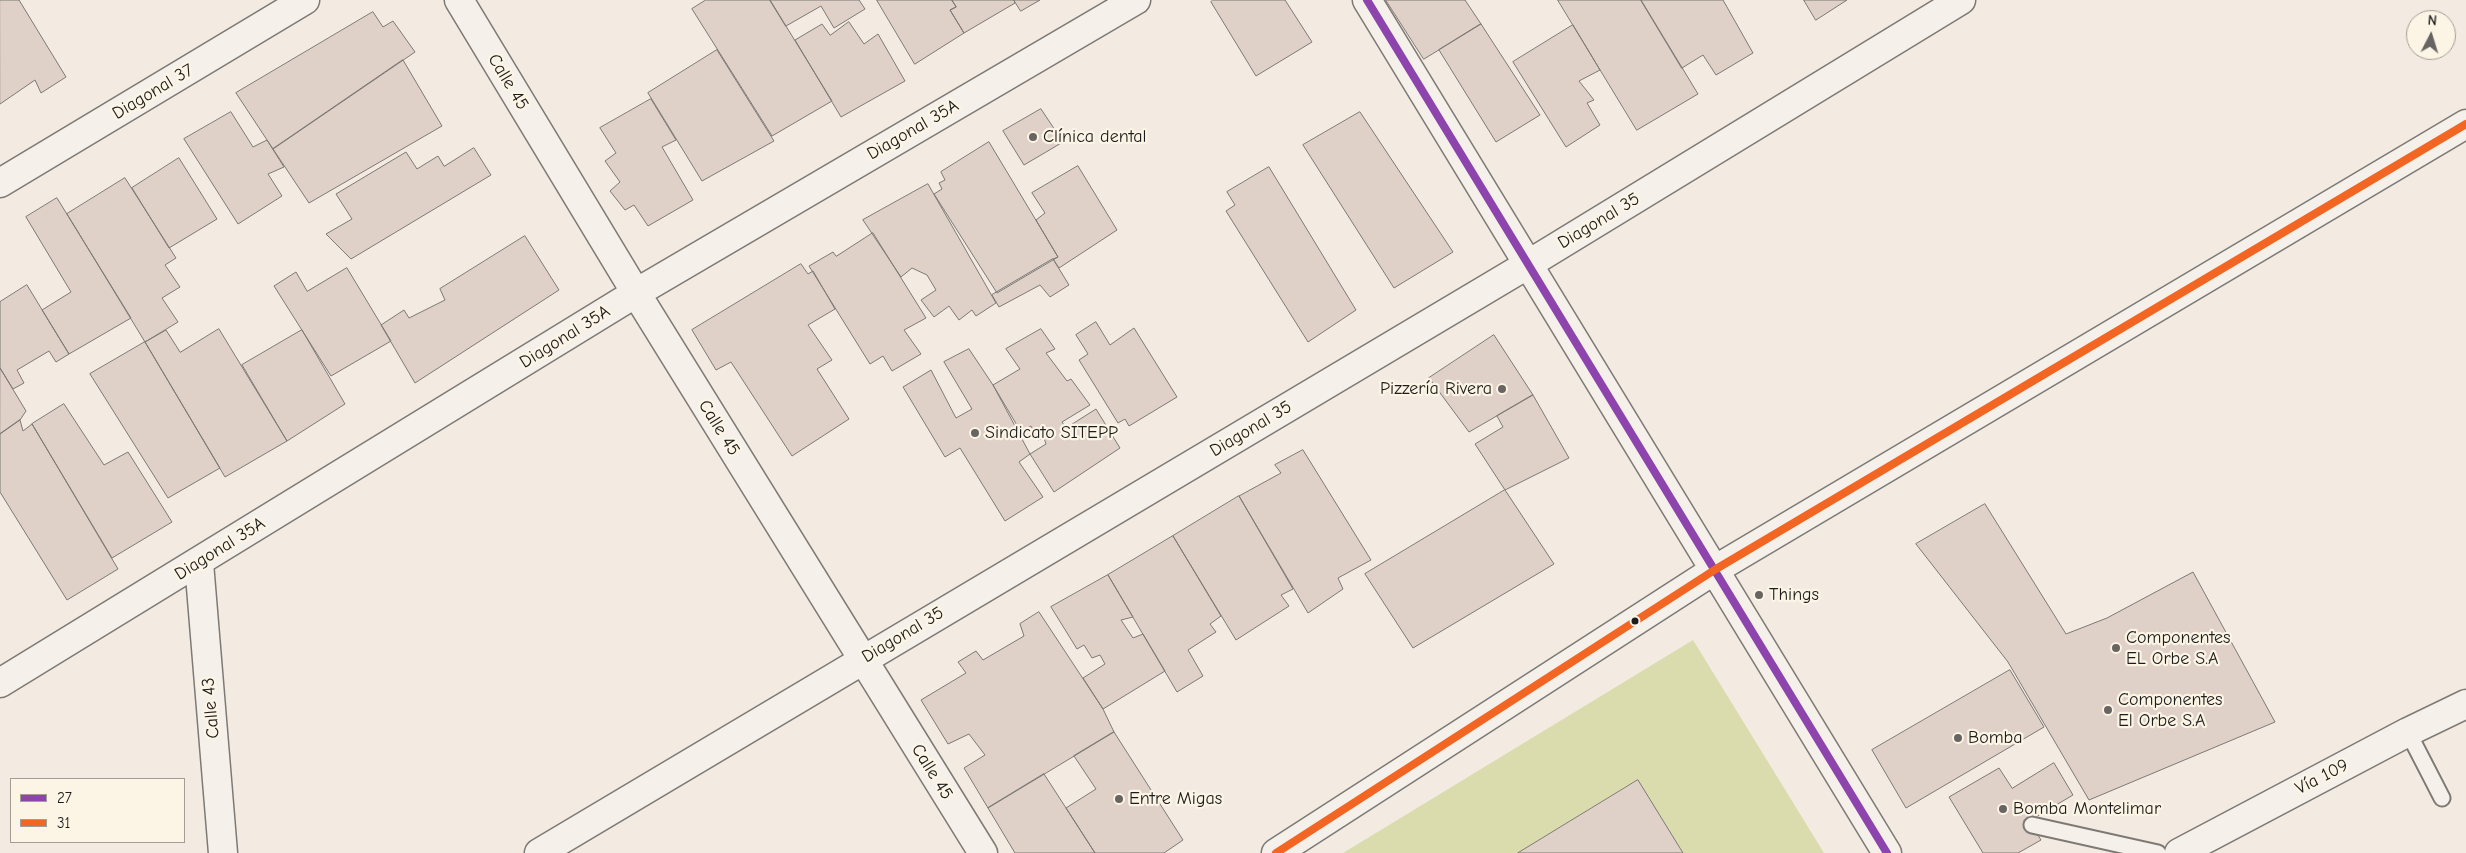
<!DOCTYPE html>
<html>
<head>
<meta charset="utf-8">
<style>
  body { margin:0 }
  #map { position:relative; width:2466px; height:853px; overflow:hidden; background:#f3eae1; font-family:"Comic Neue",sans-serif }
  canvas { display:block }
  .legend { position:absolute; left:10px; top:778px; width:175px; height:65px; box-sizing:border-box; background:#fcf5e5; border:1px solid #a29e95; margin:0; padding:6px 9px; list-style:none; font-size:15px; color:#1c1c1c }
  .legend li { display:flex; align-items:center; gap:10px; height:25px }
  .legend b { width:25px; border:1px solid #a29e95 }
  .north { position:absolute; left:2406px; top:10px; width:50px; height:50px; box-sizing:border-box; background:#fcf5e5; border:1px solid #a29e95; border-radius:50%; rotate:5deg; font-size:14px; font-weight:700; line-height:20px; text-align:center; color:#1c1c1c }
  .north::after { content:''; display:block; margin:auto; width:18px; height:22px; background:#676461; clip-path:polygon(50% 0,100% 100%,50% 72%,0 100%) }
</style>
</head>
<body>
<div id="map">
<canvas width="2466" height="853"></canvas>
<ul class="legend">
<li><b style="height:6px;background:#8e44ad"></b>27</li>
<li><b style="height:6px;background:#f26522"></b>31</li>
</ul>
<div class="north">N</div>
</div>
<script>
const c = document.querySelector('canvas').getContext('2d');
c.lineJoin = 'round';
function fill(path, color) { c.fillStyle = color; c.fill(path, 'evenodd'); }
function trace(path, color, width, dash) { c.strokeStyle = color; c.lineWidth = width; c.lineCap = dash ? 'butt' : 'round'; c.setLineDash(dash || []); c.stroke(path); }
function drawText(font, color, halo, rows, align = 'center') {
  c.font = font + ' "Comic Neue",sans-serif'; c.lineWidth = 4.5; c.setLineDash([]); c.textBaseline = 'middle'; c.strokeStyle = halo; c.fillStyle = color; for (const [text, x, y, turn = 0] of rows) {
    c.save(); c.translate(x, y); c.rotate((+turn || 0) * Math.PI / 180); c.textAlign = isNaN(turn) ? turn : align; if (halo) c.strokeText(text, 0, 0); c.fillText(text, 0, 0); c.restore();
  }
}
const green = new Path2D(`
  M1693,640L1824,853H1683L1637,780L1518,853H1343Z`);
const building = new Path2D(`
  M0,0H19L66,77L41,93L35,80L0,104Z
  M706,0H770L832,101L772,136L692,9Z
  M770,0H859L865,9L834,28L821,6L786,26Z
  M877,0H952L956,7L950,10L964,33L915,64Z
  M952,0H1014L1015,3L964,33L950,10L956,7Z
  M1014,0H1040L1021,11Z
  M1213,0H1285L1312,42L1256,76L1211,2Z
  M1386,0H1465L1481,24L1424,59Z
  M1558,0H1641L1698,94L1637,130Z
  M1641,0H1723L1753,53L1716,75L1703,55L1682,68Z
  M1804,0H1847L1816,20Z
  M373,12L383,27L393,21L415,52L273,149L236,93Z
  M849,22L864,44L878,34L905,81L841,117L795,40L822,24L830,35Z
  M1481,24L1540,115L1496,142L1439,50Z
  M1573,25L1600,70L1579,81L1594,100L1587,103L1600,125L1566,147L1513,62Z
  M717,50L774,141L702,181L648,93Z
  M403,60L442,126L309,203L273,149Z
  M651,99L676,140L662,147L693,200L648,226L634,205L625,210L610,191L620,182L605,161L616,153L600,128Z
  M1041,109L1063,142L1024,165L1003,131Z
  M231,112L253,147L267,140L284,167L268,174L282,196L238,224L184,139Z
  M1360,112L1453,252L1394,288L1303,145Z
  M989,142L1058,257L997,293L934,194L942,189L939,183L945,180L941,172Z
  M474,148L491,175L351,259L326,234L352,219L336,194L406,152L417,169L438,156L444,166Z
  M179,158L217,219L169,248L132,188Z
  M1078,166L1117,230L1059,268L1053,259L1058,257L1036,220L1045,213L1032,193Z
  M1269,167L1356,310L1308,342L1226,211L1235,205L1227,192Z
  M125,178L176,258L165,265L180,287L162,298L178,322L145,342L67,214Z
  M928,184L996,303L976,316L972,310L959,320L949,306L934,317L921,300L936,290L927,275L912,268L901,277L863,220Z
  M57,198L131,318L69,354L42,310L71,292L26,217Z
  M873,233L926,318L904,330L921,354L892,371L883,356L870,364L809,266L833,252L836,256Z
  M525,236L559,290L415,383L381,325L404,310L409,318L445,300L440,289Z
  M1053,259L1069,285L1050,297L1040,285L999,307L992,295Z
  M801,264L808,274L813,271L835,309L808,325L832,360L817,369L849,419L792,456L731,362L716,370L692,330Z
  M347,268L391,341L331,376L274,286L296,272L307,291Z
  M27,285L69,354L56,362L49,351L17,370L24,383L13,389L0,368V302Z
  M1096,322L1110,345L1134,328L1177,397L1129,426L1125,419L1118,423L1079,360L1088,354L1076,335Z
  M219,329L287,441L225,477L145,342L166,330L180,352Z
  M1041,329L1055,349L1046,353L1067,381L1071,379L1090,405L1062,422L1066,428L1096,409L1120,448L1054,492L1030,454L1046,444L1044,438L1038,440L1031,426L1021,432L993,385L1020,369L1006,349Z
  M302,330L345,404L287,441L242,365Z
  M1494,335L1533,395L1469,432L1429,378Z
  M145,342L220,468L168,498L90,374Z
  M969,349L993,385L1030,454L1019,462L1043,497L1005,521L960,448L945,457L903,387L931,370L956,418L972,409L944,362Z
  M0,368L26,411L20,420L0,434Z
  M1533,395L1569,458L1505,490L1475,444L1503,427L1497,416Z
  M64,404L104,465L128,452L172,522L112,558L32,424Z
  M20,420L23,431L32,424L118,569L67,600L0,492V434Z
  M1303,450L1371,560L1338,578L1343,589L1308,613L1239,496L1281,473L1275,465Z
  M1505,490L1554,564L1413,648L1365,574Z
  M1239,496L1293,589L1281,595L1289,606L1236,640L1173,536Z
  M1985,504L2066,634L2107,618L2193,572L2275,722L2089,800L2008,662L1916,544Z
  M1173,536L1221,616L1210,624L1216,632L1188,650L1203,676L1177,692L1108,575Z
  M1108,575L1133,617L1121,620L1133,638L1143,634L1165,671L1103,709L1083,678L1105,664L1100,655L1092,658L1084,645L1077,649L1051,607Z
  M1039,612L1103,709L1114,732L988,808L964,768L985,755L969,734L948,744L921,700L966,673L958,662L976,651L983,660L1024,636L1020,624Z
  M2010,670L2044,727L1906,808L1872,750Z
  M1114,732L1183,840L1164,853H1095L1066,808L1096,789L1074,756Z
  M2054,763L2073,795L2029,821L2041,840L2018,853H1983L1949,797L1999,768L2012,788Z
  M1044,774L1066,808L1095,853H1015L988,808Z
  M1638,780L1683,853H1518Z`);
const service = new Path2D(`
  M2408,732L2442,798
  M2032,825L2158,853`);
const minor = new Path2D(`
  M459,0L636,293L983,853
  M1367,0L1887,853
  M0,183L305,0
  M199,563L223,853
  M0,683L636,293L1136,0
  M539,853L1527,265L1961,0
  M1276,853L1716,569L2466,124`);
const secondary = new Path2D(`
  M2179,853L2408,732L2466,704`);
const bus1 = new Path2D(`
  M1367,0L1887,853`);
const bus2 = new Path2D(`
  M1276,853L1716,569L2466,124`);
const markers = [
  [1033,137,5,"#676461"],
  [1502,389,5,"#676461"],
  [975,433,5,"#676461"],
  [1759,595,5,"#676461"],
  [1635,621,4.5,"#1c1c1c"],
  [2116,648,5,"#676461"],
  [2108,710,5,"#676461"],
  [1958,738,5,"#676461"],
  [1119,799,5,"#676461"],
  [2003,809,5,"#676461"]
];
const streetNames = [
  ["Calle 45",508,82,59],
  ["Diagonal 37",153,92,-31],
  ["Diagonal 35A",913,130,-30],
  ["Diagonal 35",1599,221,-31],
  ["Diagonal 35A",565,337,-32],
  ["Calle 45",719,428,58],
  ["Diagonal 35",1251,429,-31],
  ["Diagonal 35A",220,549,-32],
  ["Diagonal 35",903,635,-31],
  ["Calle 43",211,708,-95],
  ["Calle 45",932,772,58],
  ["Vía 109",2322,777,-27]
];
const poiNames = [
  ["Clínica dental",1043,137],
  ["Pizzería Rivera",1492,389,"right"],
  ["Sindicato SITEPP",985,433],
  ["Things",1769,595],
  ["Componentes",2126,638],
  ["EL Orbe S.A",2126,659],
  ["Componentes",2118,700],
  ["El Orbe S.A",2118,721],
  ["Bomba",1968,738],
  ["Entre Migas",1129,799],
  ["Bomba Montelimar",2013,809]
];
fill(green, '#dadcae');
fill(building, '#dfd0c8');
trace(building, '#7d7975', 1);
trace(service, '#7d7975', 19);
trace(minor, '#7d7975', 31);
trace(secondary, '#7d7975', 31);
trace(service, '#f5f1ea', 15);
trace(minor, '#f5f1ea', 28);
trace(secondary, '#f5f1ea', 28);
trace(bus1, '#8e44ad', 8);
trace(bus2, '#f26522', 8);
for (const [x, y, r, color] of markers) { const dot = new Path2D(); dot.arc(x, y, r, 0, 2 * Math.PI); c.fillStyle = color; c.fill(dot); trace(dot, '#fcf5e5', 2); }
drawText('18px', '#1c1c1c', '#fcf5e5', streetNames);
drawText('18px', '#1c1c1c', '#fcf5e5', poiNames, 'left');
</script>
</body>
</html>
